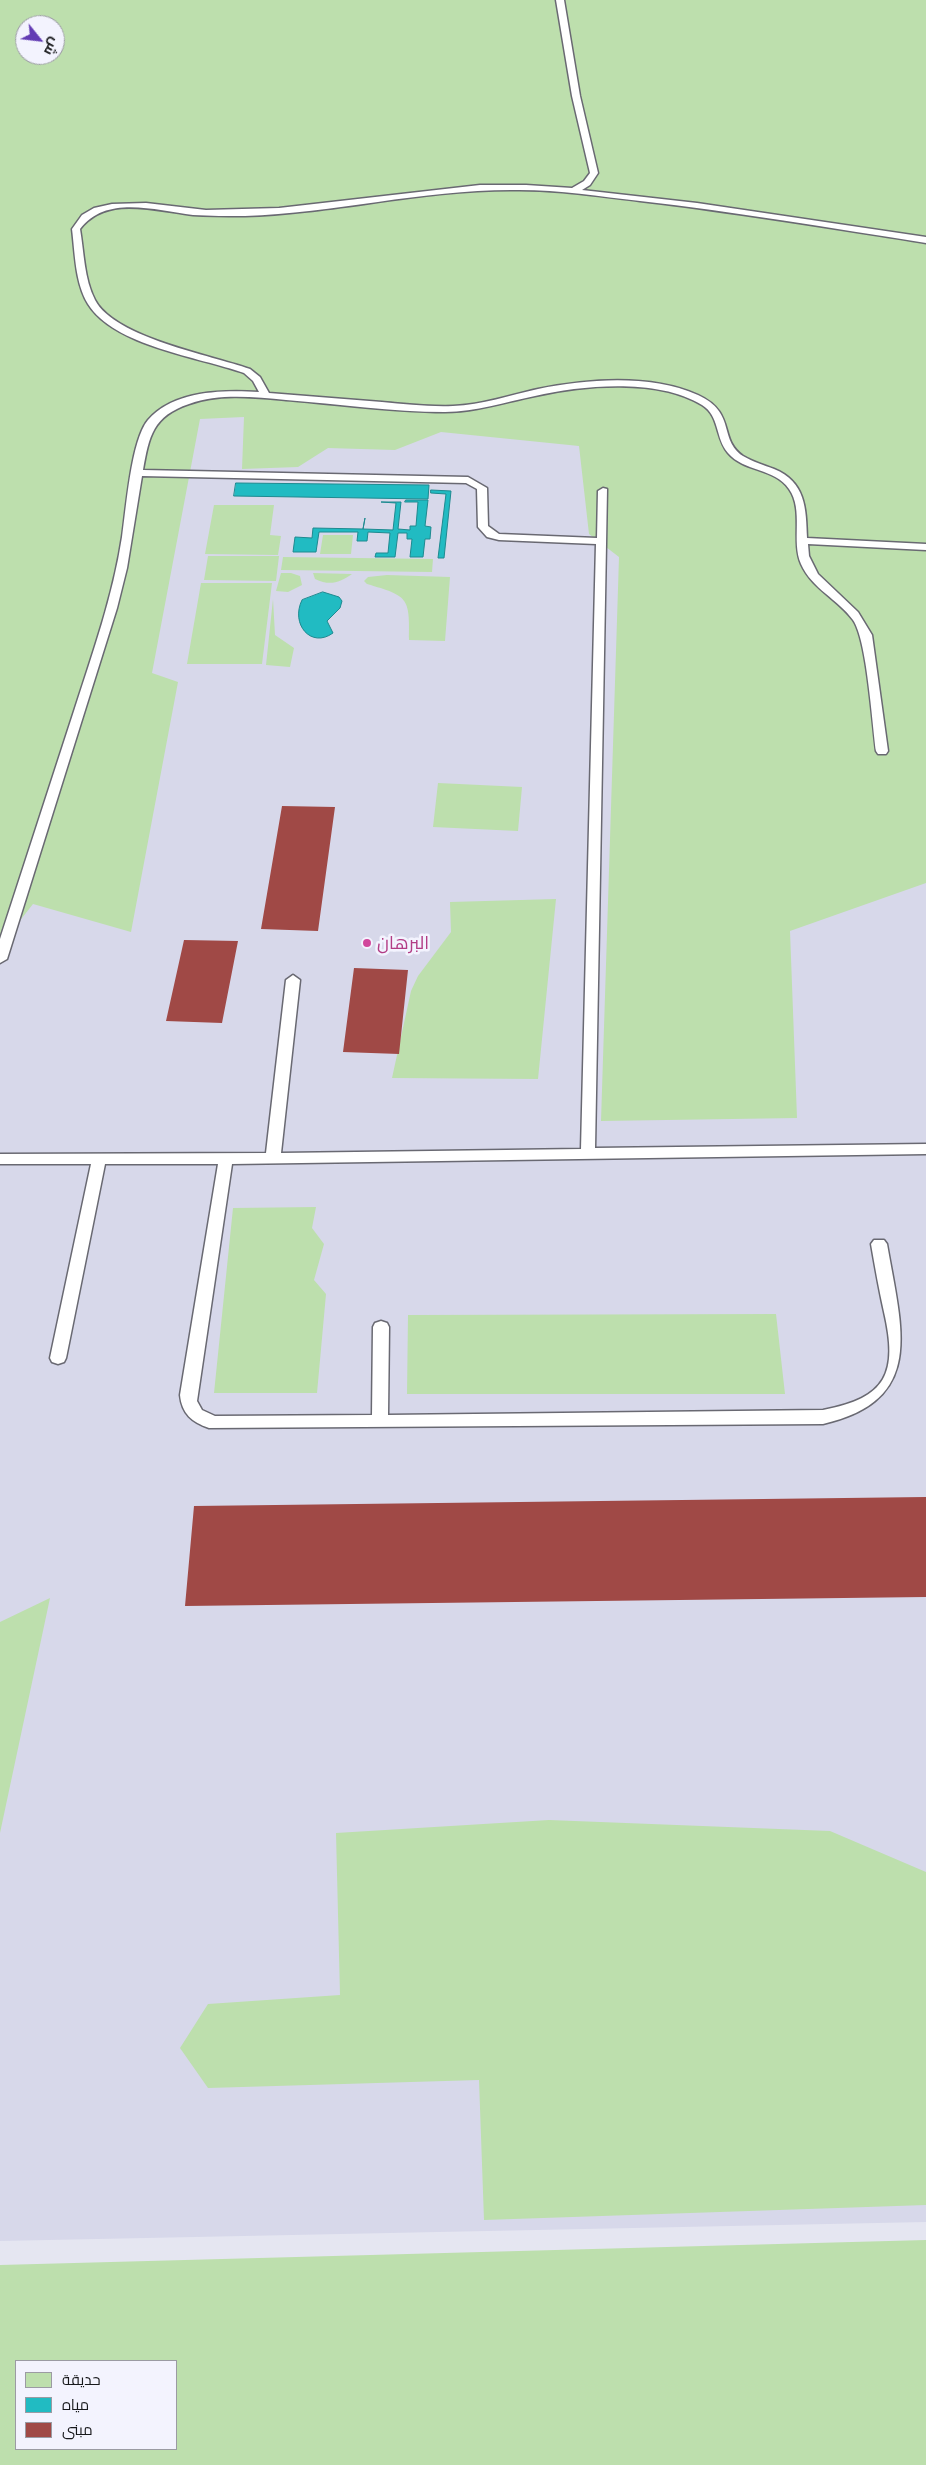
<!DOCTYPE html>
<html>
<head>
<meta charset="utf-8">
<style>
  body { margin:0 }
  #map { position:relative; width:926px; height:2465px; overflow:hidden; background:#e5e6f1; font-family:"Asap Condensed",Cairo,sans-serif }
  canvas { display:block }
  .legend { position:absolute; left:15px; top:2360px; width:162px; height:90px; box-sizing:border-box; background:#f3f3fe; border:1px solid #9b9ba3; margin:0; padding:6px 9px; list-style:none; font-size:15px; color:#17181b }
  .legend li { display:flex; align-items:center; gap:10px; height:25px }
  .legend b { width:25px; border:1px solid #9b9ba3 }
  .north { position:absolute; left:15px; top:15px; width:50px; height:50px; box-sizing:border-box; background:#f3f3fe; border:1px solid #9b9ba3; border-radius:50%; rotate:119deg; font-size:14px; font-weight:700; line-height:20px; text-align:center; color:#17181b }
  .north::after { content:''; display:block; margin:auto; width:18px; height:22px; background:#633cb4; clip-path:polygon(50% 0,100% 100%,50% 72%,0 100%) }
</style>
</head>
<body>
<div id="map">
<canvas width="926" height="2465"></canvas>
<ul class="legend">
<li><b style="height:14px;background:#bddfad"></b>حديقة</li>
<li><b style="height:14px;background:#21bbc2"></b>مياه</li>
<li><b style="height:14px;background:#a04946"></b>مبنى</li>
</ul>
<div class="north">ش</div>
</div>
<script>
const c = document.querySelector('canvas').getContext('2d');
c.lineJoin = 'round';
function fill(path, color) { c.fillStyle = color; c.fill(path, 'evenodd'); }
function trace(path, color, width, dash) { c.strokeStyle = color; c.lineWidth = width; c.lineCap = dash ? 'butt' : 'round'; c.setLineDash(dash || []); c.stroke(path); }
function drawText(font, color, halo, rows, align = 'center') {
  c.font = font + ' "Asap Condensed",Cairo,sans-serif'; c.lineWidth = 5; c.setLineDash([]); c.textBaseline = 'middle'; c.strokeStyle = halo; c.fillStyle = color; for (const [text, x, y, turn = 0] of rows) {
    c.save(); c.translate(x, y); c.rotate((+turn || 0) * Math.PI / 180); c.textAlign = isNaN(turn) ? turn : align; if (halo) c.strokeText(text, 0, 0); c.fillText(text, 0, 0); c.restore();
  }
}
const built = new Path2D(`
  M0,0H926V2222L0,2241ZM25,25H55V55H25Z`);
const green = new Path2D(`
  M0,0H926V883L790,931L797,1118L601,1121L619,557L589,534L579,446L441,432L395,450L328,448L298,467L242,469L244,417L200,419L152,673L178,682L131,932L33,904L0,946ZM25,25H55V55H25Z
  M214,505H274L270,535L281,536L278,555L205,554Z
  M323,535H353L351,554H320Z
  M208,556H279L276,581L204,580Z
  M283,557L433,559L432,572L281,570Z
  M281,573H291L300,576L302,585L288,592L276,591Z
  M313,573L352,574C339,583 330,586 315,579Z
  M387,575L450,577L445,641L409,640C410,597 408,596 367,584L364,581L368,577Z
  M201,583H272L262,664H187Z
  M273,599L275,635L294,648L290,667L266,665Z
  M438,783L522,787L518,831L433,827Z
  M556,899L538,1079L392,1078L411,991L418,976L451,932L450,902Z
  M316,1207L312,1228L324,1244L314,1280L326,1294L317,1393H214L233,1208Z
  M776,1314L785,1394H407L408,1315Z
  M50,1598L0,1833V1622Z
  M549,1820L830,1831L926,1872V2205L484,2220L479,2080L208,2088L180,2048L208,2004L340,1995L336,1833Z
  M926,2240V2465H0V2265ZM16,2361H176V2449H16Z`);
const water = new Path2D(`
  M236,483L429,485L428,499L234,496Z
  M431,490L451,491L444,558H438L446,494L431,493Z
  M406,500H428L425,526L431,527L430,539H425L423,557H410L412,539H407V533H398L395,557H375L376,553H388L390,533L368,532L367,541H357L358,532H319L316,552H293L295,537L312,538L313,528L363,529L365,518L363,529L393,530L396,503L381,502H401L398,529L410,530V526H416L418,502H405Z
  M323,592L339,597L342,601L340,608L327,621L333,633C311,649 290,624 302,600Z`);
const building = new Path2D(`
  M282,806L335,807L318,931L261,929Z
  M184,940L238,941L222,1023L166,1021Z
  M354,968L408,970L399,1054L343,1052Z
  M926,1497V1597L185,1606L194,1506Z`);
const lane = new Path2D(`
  M556,0H564L580,96L598,173L590,185L582,190L697,203L926,237V243C831,228 736,212 640,201C597,196 554,189 511,190C422,190 334,213 245,216C228,216 210,216 193,215C156,211 107,194 80,229C84,252 84,279 95,300C115,338 211,355 250,369L260,377L269,393C306,396 344,399 382,402C405,404 429,407 453,406C482,405 510,395 538,389C588,379 650,374 698,395C737,413 718,439 743,456C753,462 764,465 774,469C806,482 806,509 807,538L926,544V550L808,544L809,556L818,574L858,612L872,635L888,751L886,754H878L876,751C872,722 867,640 853,620C838,599 812,589 801,564C791,541 804,510 789,489C775,468 744,472 728,453C715,438 720,416 702,405C658,378 583,385 535,396C505,402 476,412 445,412C392,412 338,404 286,400C254,397 219,393 189,404C153,416 149,436 143,470L468,477L487,488L488,526L499,534L597,538L598,491L603,488L607,489L595,1148L926,1144V1154L232,1164L197,1401L202,1410L215,1416L372,1415L373,1327L375,1323L381,1321L387,1323L389,1327L388,1415L823,1410C887,1398 898,1373 884,1312C879,1290 875,1267 871,1244L874,1240H884L887,1244C902,1331 926,1400 823,1424L209,1428C192,1422 182,1414 180,1395L218,1164H105L66,1358L64,1362L58,1364L52,1362L50,1358L91,1164H0V1154L266,1153L286,980L293,975L300,980L281,1153L581,1149L596,544L499,540L487,537L478,527L477,489L466,483L142,476L127,568L117,608L7,959L0,963V939C25,862 50,785 75,708C93,652 113,596 122,537C126,510 131,440 148,420C174,390 223,390 259,392L253,381L244,373C199,357 114,346 88,304C75,283 75,253 72,229L82,215L94,208L112,204L146,203L206,210L279,208L480,185H526L572,188L584,181L590,173L572,96Z`);
const markers = [
  [367,943,5,"#d1479c"]
];
const hotelNames = [
  ["البرهان",377,943]
];
fill(built, '#d7d8ea');
fill(green, '#bddfad');
fill(water, '#21bbc2');
trace(water, '#1e8a90', 1);
fill(building, '#a04946');
trace(lane, '#696972', 3);
fill(lane, '#fff');
for (const [x, y, r, color] of markers) { const dot = new Path2D(); dot.arc(x, y, r, 0, 2 * Math.PI); c.fillStyle = color; c.fill(dot); trace(dot, '#f3f3fe', 2); }
drawText('18px', '#b23c85', '#f3f3fe', hotelNames, 'left');
</script>
</body>
</html>
